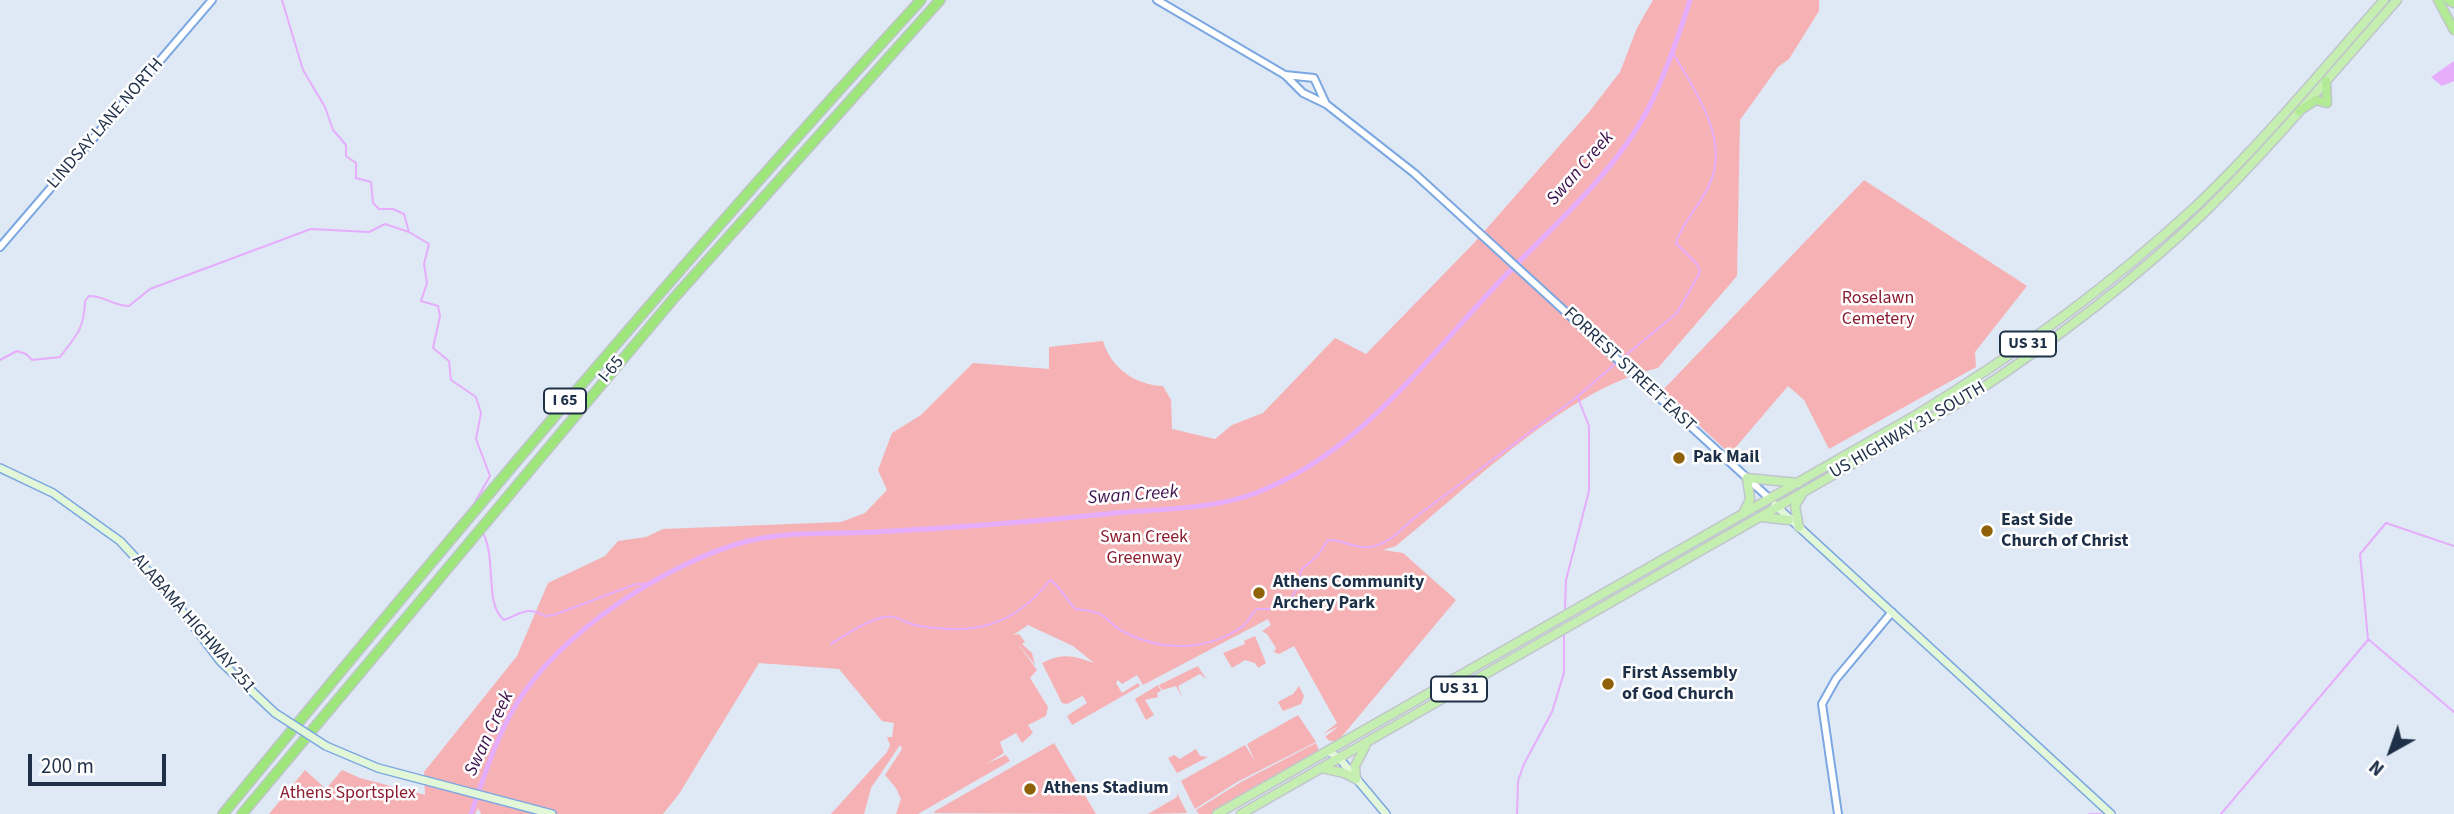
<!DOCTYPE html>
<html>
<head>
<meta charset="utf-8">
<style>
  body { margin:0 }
  #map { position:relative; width:2454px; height:814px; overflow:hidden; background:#dfe8f5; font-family:"Source Sans 3",sans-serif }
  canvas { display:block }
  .north { position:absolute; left:2356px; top:716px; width:70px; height:70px; -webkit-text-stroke:5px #fff; paint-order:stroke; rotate:220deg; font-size:19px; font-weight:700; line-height:28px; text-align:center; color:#1e3048 }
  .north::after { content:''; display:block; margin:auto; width:24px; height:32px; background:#1e3048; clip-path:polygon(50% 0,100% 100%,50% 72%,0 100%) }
  .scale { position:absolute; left:28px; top:754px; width:138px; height:32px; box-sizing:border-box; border:4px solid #1e3048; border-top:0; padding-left:9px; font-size:21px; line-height:24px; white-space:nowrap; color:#1e3048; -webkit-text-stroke:5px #fff; paint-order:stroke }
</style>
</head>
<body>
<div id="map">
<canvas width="2454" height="814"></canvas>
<div class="north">N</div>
<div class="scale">200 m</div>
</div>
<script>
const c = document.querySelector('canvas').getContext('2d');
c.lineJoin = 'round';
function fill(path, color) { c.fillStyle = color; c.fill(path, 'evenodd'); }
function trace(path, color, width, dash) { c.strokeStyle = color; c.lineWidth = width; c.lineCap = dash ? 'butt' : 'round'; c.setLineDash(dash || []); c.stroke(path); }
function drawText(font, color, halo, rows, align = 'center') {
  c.font = font + ' "Source Sans 3",sans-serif'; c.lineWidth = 5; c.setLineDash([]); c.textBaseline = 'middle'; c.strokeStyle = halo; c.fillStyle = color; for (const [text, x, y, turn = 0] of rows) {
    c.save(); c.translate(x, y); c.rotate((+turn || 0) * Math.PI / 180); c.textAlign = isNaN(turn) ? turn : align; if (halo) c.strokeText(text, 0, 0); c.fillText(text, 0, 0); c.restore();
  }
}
const green = new Path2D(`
  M1653,0H1819V11L1789,59L1778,67L1740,120L1737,276L1658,368C1566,389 1470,486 1396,546L1383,550L1403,553L1456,600L1338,741H1330L1325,737L1339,726L1323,734L1337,723L1294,646L1279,654L1274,652L1276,648L1267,634L1262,631L1271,625L1268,619L1143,685L1137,675L1122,684L1118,680L1116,683L1122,693L1138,683L1140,686L1072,725L1067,716L1087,703L1083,696L1088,693L1067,704L1062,703L1042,663C1063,652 1075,656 1094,663L1073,646L1028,625L1013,635L1019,634L1025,642L1022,644L1032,653L1035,665L1015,640L1037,670L1030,678L1048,707L1046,716L1028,725L1033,733L1022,743L1016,733L1000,742L1004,753L986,764L1006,755L1010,761L918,814H896L901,799L896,788L885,775L902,749L900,745L871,788L864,814H831L887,752L890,745L887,737H892L894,723L882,721L839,669L759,663L679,794L663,814H481L478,808L475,814H269L305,770L326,789L342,770L360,778L425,795L424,772L517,656L548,583L605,556L618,541L646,537L663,529L841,522L865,513L887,490L878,470L892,433L921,415L973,363L1049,369V347L1103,341C1111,368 1135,385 1163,386L1171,400L1172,429L1215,439L1232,425L1263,413L1335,338L1366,354L1474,243L1589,112L1620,72L1637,28Z
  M1864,180L2027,286L1975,352L1976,367L1829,449L1804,400L1788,386L1730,454L1662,391Z
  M1255,636L1266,663L1258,668L1255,663L1245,660L1232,668L1223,653L1245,644L1244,641Z
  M1198,666L1206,679L1200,674L1178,686L1182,697L1176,686L1162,690L1159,685Z
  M1158,685L1161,691L1157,693L1158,697L1145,700L1154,715L1146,720L1135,699Z
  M1299,686L1304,696L1301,704L1283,711L1278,702L1293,694Z
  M1298,715L1316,742L1237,782L1195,809L1181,781L1245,745L1255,761L1247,744Z
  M1054,743L1096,814L934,813L935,811Z
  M1316,743L1319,751L1213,814H1199L1196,810L1241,782Z
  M1196,749L1200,756L1208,757L1177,773L1168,758L1174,755L1180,759Z
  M1177,793L1187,813L1148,814L1177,797Z`);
const water = new Path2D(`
  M2454,61V81L2442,86L2431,77Z`);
const stream = new Path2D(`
  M282,0L303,70L325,107L333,130L346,145V156L356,163V178L371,182L373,203L379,209H393L404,214L409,232
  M0,360L17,351L26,354L32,360L60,357C77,335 84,329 85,301L89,296C106,296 113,306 129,306L150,289L311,229L369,232L385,224L409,232L429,244L424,264L427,283L421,301L438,306L440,316L433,348L449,361L451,380L476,397L481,413L476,439L490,476L471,509
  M1620,360L1677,313L1700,272L1697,264L1676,243C1683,220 1701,205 1710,183C1730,139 1694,89 1673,53
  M483,533C497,560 484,604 504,620C522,613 527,606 545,616L554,615L636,584H649
  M2454,546L2386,523L2360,554L2368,639L2454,712
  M1565,608L1566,580L1589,491V426L1578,398
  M831,644C848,633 864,622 884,617C895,614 904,623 915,625C972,636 1014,627 1050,580C1061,586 1065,600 1076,609C1115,613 1101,622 1128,634C1165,652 1210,650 1243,626C1249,621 1251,614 1257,609H1273L1291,598L1298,588L1301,570L1318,555L1328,540C1342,540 1348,545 1360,547C1382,550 1398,533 1413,519L1577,397L1616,363
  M1517,814L1518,781L1524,764L1552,712L1564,673V635
  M2089,814H2101
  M2221,814L2368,640`);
const canal = new Path2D(`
  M471,814C484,777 496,737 517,703C561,632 667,562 748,541C788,531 834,534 875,532C952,528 1029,522 1106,514C1157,508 1207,511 1256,493C1360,453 1427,358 1501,280C1551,228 1612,176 1647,111C1665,76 1678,38 1690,0`);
const tertiary = new Path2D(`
  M1157,0L1285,75L1303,93L1326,104L1414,173L1770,499
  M1285,75L1314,78L1326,104
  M0,247L212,0
  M1838,814L1822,704L1836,679L1892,612`);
const secondary = new Path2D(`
  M0,468L53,493L120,541L170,595L220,661L275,713
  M1775,505L2111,814
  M326,746L378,768L552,814
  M1328,751L1339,758L1386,814`);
const primary = new Path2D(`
  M1743,514L1750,499L1747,478L1798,483
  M1761,517L1789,520
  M1799,527L1795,506L1802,494
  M1321,768L1344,773L1356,779
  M1356,779L1355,766L1365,747
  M1217,814L1916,415C2017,354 2110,286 2197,205C2264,141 2323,69 2384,0
  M1241,814L1964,400C2050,344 2133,282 2207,210C2274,144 2334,71 2397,0`);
const trunk = new Path2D(`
  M2438,0L2454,30
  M2448,0L2454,3
  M2299,111L2316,100L2327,103L2326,81`);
const motorway = new Path2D(`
  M223,814C450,538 679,264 921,0
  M242,814L674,298L940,0`);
const secondaryBridge = new Path2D(`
  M275,713L326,746`);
const markers = [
  [1679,458,7,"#8f620a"],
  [1987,531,7,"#8f620a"],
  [1259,593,7,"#8f620a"],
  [1608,684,7,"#8f620a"],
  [1030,789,7,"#8f620a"]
];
const shields = [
  [2028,344,56],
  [565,401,42],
  [1459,689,56]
];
const shieldNames = [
  ["US 31",2028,344],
  ["I 65",565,401],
  ["US 31",1459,689]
];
const streetNames = [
  ["LINDSAY LANE NORTH",106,124,-49],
  ["I-65",612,370,-50],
  ["FORREST STREET EAST",1629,370,43],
  ["US HIGHWAY 31 SOUTH",1908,431,-30],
  ["ALABAMA HIGHWAY 251",193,624,49]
];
const parkNames = [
  ["Roselawn",1878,299],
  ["Cemetery",1878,320],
  ["Swan Creek",1144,538],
  ["Greenway",1144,559],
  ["Athens Sportsplex",348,794]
];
const poiNames = [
  ["Pak Mail",1693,458],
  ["East Side",2001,521],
  ["Church of Christ",2001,542],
  ["Athens Community",1273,583],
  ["Archery Park",1273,604],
  ["First Assembly",1622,674],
  ["of God Church",1622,695],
  ["Athens Stadium",1044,789]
];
const waterNames = [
  ["Swan Creek",1581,169,-49],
  ["Swan Creek",1133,496,-4],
  ["Swan Creek",490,734,-65]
];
fill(green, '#f6b1b4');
fill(water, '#e5adfb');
trace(stream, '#e5adfb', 2);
trace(canal, '#e5adfb', 5);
trace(tertiary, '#7ba7e2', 10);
trace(secondary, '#7ba7e2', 10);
trace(primary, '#c0c5cc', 11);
trace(trunk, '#c0c5cc', 11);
trace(motorway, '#c0c5cc', 12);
trace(tertiary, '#fff', 6);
trace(secondary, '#e2f7d8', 7);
trace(primary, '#c5efb0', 8);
trace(trunk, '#b2ea96', 8);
trace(motorway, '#9ee57c', 9);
trace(secondaryBridge, '#7ba7e2', 10, []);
trace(secondaryBridge, '#e2f7d8', 7);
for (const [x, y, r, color] of markers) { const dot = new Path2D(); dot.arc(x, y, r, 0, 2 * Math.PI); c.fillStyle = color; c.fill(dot); trace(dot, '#fff', 2.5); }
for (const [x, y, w] of shields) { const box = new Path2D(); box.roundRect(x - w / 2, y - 12.5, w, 25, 5); c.fillStyle = '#fff'; c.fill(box); trace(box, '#1e3048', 2); }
drawText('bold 16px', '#1e3048', null, shieldNames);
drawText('18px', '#1e3048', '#fff', streetNames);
drawText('18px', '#8b1d31', '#fff', parkNames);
drawText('bold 18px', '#1e3048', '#fff', poiNames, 'left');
drawText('italic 19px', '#3e124d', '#fff', waterNames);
</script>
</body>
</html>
